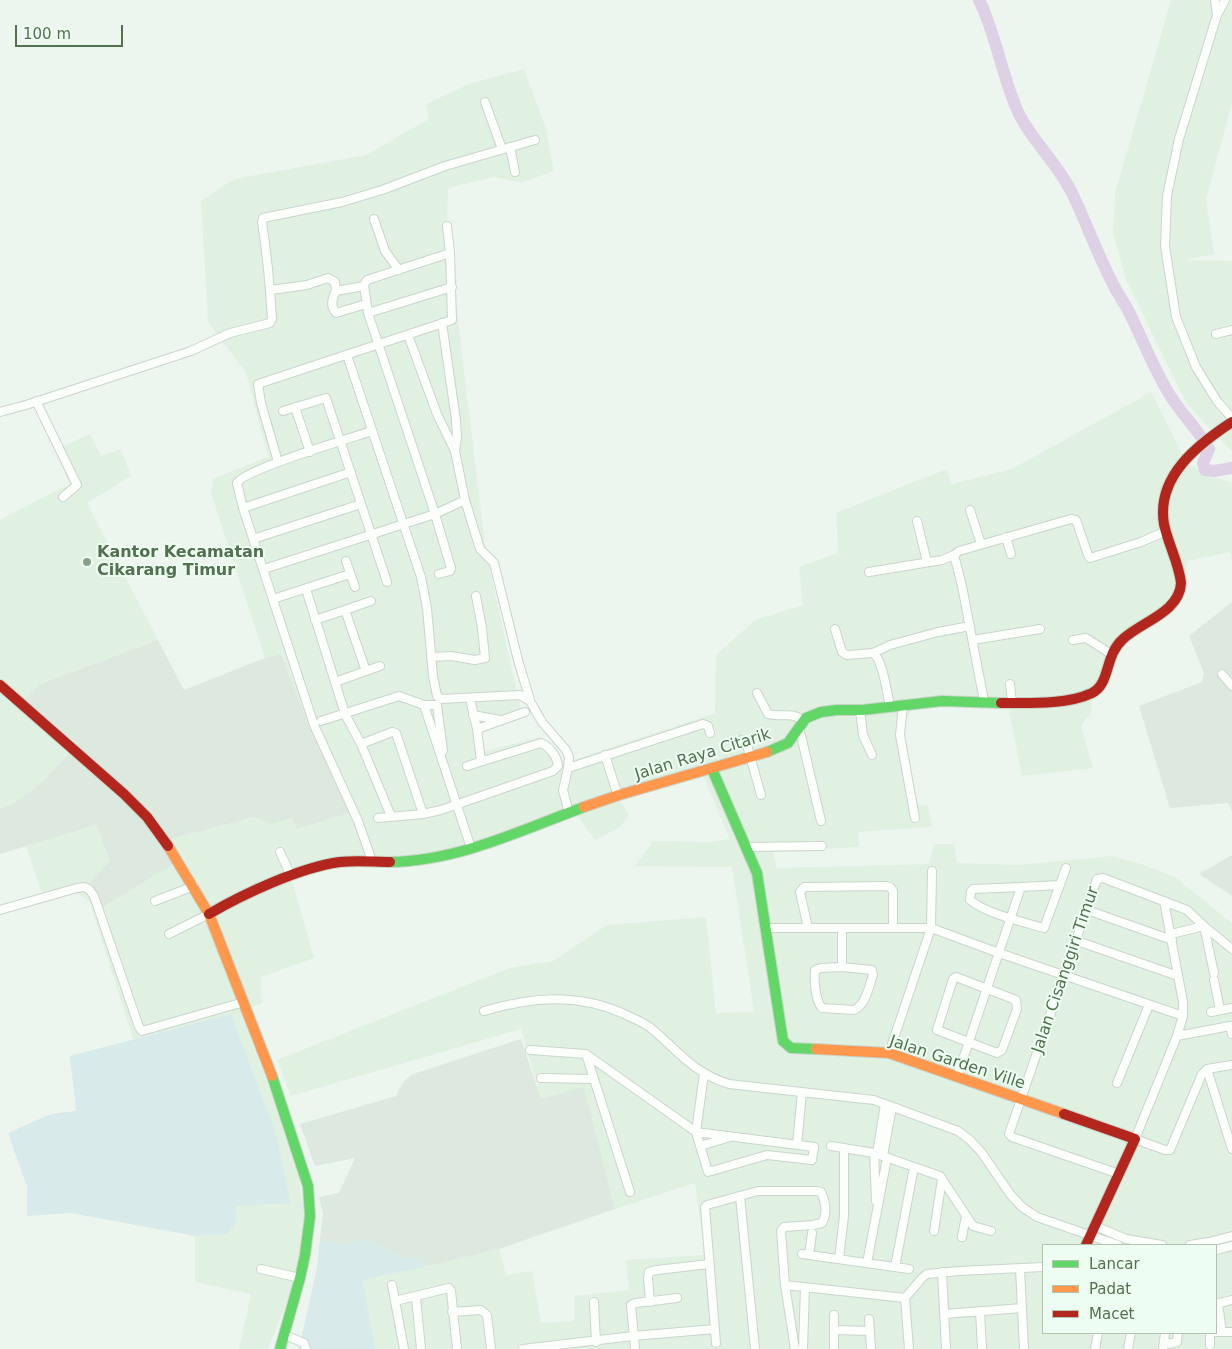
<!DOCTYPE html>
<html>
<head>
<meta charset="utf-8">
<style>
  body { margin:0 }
  #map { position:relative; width:1232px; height:1349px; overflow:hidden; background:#ecf6ee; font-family:"DejaVu Sans",sans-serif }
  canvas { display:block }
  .legend { position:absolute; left:1042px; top:1244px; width:175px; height:90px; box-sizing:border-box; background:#eefdf1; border:1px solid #b0c5b0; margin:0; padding:6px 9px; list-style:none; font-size:15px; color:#52714f }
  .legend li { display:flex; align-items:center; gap:10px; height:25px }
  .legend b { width:25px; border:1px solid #b0c5b0 }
  .scale { position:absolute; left:15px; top:25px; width:108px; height:22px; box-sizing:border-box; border:2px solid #52714f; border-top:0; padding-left:6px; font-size:15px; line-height:18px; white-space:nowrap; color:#52714f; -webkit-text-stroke:4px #eefdf1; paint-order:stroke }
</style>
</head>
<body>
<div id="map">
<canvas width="1232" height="1349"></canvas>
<ul class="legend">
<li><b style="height:6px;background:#63d668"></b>Lancar</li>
<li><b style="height:6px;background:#ff974d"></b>Padat</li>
<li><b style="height:6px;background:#b3261e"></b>Macet</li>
</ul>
<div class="scale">100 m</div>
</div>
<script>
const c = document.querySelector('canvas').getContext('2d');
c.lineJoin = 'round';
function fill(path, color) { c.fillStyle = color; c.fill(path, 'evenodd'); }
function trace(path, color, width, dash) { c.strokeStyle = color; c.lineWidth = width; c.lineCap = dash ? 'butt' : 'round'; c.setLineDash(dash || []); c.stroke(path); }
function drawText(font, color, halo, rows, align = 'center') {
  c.font = font + ' "DejaVu Sans",sans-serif'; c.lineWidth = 4; c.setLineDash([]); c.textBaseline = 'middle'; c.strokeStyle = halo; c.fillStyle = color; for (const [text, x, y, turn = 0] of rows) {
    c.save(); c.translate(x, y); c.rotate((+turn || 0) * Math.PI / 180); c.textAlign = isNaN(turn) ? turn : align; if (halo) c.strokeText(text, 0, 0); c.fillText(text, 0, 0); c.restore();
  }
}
const residential = new Path2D(`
  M1171,0H1232V103L1206,200L1214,254L1185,260L1232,261V452L1187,404L1126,280L1113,234L1115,193Z
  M524,69L546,129L554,171L521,183L495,177L448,188L447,230L486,552L522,714L477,729L479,753L540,737L555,750L561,764L715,713L716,655L755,620L803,605L799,567L838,553L836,513L947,469L951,484L1012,469L1151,392L1187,463L1209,475L1232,483V558L1230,552L1187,561L1184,589L1119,643L1092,698L1091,713L1081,726L1093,768L1022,776L1008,706L914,705L903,727L918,806L928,805L932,827L858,832L859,847L773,852L777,868L929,864L934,844H954L957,863L1019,865L1111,856L1144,865L1175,877L1232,923V1349H375L363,1280L499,1249L506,1275L532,1271L541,1323L574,1321V1296L629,1290L626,1260L705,1255L695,1183L615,1209L584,1088L541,1099L521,1029L291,1096L277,1060L509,968L553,961L607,925L706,917L716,1013L754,1012L732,867L635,866L653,841L711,842L730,839L701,771L618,798L629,815L620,827L595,840L576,814L458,856L326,869L292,880L314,958L261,977L262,1003L240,1012L285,1128L299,1177L305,1221L297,1275L268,1349H239L251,1294L195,1282V1236L228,1233L235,1206L291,1202L276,1133L231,1015L133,1039L90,903L75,891L44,900L26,846L96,825L110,862L183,858L171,839L256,817L270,824L293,818L296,829L308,722L281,654L265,658L211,493L213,479L268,457L246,373L208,322L201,201L234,179L366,155L429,119L426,104L469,84ZM1043,1245H1216V1333H1043Z
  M90,434L101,456L121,449L131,476L87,503L158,640L40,684L24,699L78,744L40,784L14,803L0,809V520L70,484L55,450Z`);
const industrial = new Path2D(`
  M1232,602V812L1228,803L1170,808L1139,706L1202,682L1204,673L1189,636Z
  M158,640L184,690L265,658L281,654L308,722L349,813L296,829L293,818L270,824L255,817L171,839L183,858L101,908L91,881L110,861L96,825L0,854V809L14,803L40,784L78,744L24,699L40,684Z
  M1232,855V896L1199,874Z
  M521,1039L541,1099L584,1087L615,1209L499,1249L423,1267L421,1258H404L366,1239L346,1244L320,1240L323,1213L319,1197L339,1193L355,1158L315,1166L300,1124L396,1096L403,1082L413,1074Z`);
const green = new Path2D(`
  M231,1014L276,1133L291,1203L235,1206L237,1220L228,1234L195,1236L71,1213L27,1216V1187L8,1133L51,1114L76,1111L70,1056Z
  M366,1239L404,1258H421L423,1267L363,1280L375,1349H299L317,1267L320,1240L346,1244Z`);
const river = new Path2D(`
  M979,0C997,36 1002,78 1019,114C1033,142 1058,164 1072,193C1086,222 1097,253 1112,282C1117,293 1124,302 1129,312C1143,340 1154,370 1171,397C1183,415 1198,430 1209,449L1203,463L1205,470L1214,471L1232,468`);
const street = new Path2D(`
  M1215,0L1217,15
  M1225,0L1217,15L1179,139L1167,196L1165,246L1176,317L1196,367L1217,401L1232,418
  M485,102L502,149
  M510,147L515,172
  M374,219L385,251L399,270
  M271,290L307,285L328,278L335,282L336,291L364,286
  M336,291C332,298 330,306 336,313L366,304
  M368,313L452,287
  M442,323L456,420L457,438L455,451
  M1216,334L1232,330
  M408,335L437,414L455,451L465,500L480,549L494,563L518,660L530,700
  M347,355L421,577L427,608L433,676L437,696L441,699L520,695L530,701L542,722L566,750L569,757L568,768L563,790L569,813
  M36,401L77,485L63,497
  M295,407L310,452
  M283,411L326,398L387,582
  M0,412L26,405L191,351L230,333L270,323L272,319C270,286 267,254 262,222L263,218L342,202L382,190L445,166L535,140
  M278,462L261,403L258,384L452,320L450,253L447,226
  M243,508L351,472
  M970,510L981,544
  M917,521L927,562
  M1006,537L1011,554
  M253,539L361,504
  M346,561L355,587
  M264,569L435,514L465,500
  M869,572L942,560L954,555
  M439,574L450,571L451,568L435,514L368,313L364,285L367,280L450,253
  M306,589L345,714L361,744L391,816
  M273,599L350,574
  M345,610L371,601
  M315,620L345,610L366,671L335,682
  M835,629L842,652L847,655L873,653C883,659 887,694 890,706
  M973,640L1040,629
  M1073,640L1086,638L1111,654
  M873,653L890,645L938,632L970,626
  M431,657L451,656L475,660L485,658L482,628L476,596
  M366,671L380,666
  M1222,674L1232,686
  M1010,684L1012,702
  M757,693L768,714C781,718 789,711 803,720
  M984,701L962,586L954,555L959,551L1071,519L1076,520L1088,555L1090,558L1141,542L1166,531
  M471,703L477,729L481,761
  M424,705H437L443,751
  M903,705L900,735L915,818
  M860,710L863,735L872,755
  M473,715L500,720
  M321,721L399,696L424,705L471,848
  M799,727L821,821
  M477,729L525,712
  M741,740L747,745L761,795
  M361,744L392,732L396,733L423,814
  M605,755L618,796
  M568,768L703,724L708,726L710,733
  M378,818L423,814L441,810L553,771L558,766C557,756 550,747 541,743L467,766
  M746,847L822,846
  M280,852L291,876
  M372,861L358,821L314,725L243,508L237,483C245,469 351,438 372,431
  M1021,887L1060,885
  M155,901L194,886
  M1164,901L1183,1002V1016L1177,1036L1135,1139L1165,1150H1170L1202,1074L1207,1069L1232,1065
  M0,910L77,888L84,887L89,889L94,896L139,1027L142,1031L244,1002
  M1087,910L1172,940
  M1204,926L1214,973
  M1204,926L1232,949
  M765,928H931L999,953L1183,1016
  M808,928L800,892L804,887L886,886L890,887L893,891V927
  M842,928V967
  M169,934L209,914
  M1077,941L1178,976
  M842,967L872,970L873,975C869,986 866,1005 854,1010L822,1008C815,1000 814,980 815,970L821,968Z
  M956,977L1016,1000L1017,1009L1002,1050L997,1053L937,1030L953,979Z
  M1214,980L1220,1010
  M484,1011C531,997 576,993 622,1013C632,1018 644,1022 652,1029C679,1052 694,1073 729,1084L874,1100L958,1131L970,1140L982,1153L1010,1194L1022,1207L1037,1217L1118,1245
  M1211,1012L1232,1008
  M1177,1036L1230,1026L1232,1034
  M530,1050L586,1054L696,1132L814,1147L812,1160L767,1155L708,1172L696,1132L704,1074
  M889,1053L931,928L932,871
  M586,1054L630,1192
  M1207,1069L1232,1149
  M957,1077L1021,887L973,889L971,891L970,900C987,914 1023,922 1044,928L1066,868
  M541,1078L594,1079
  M1117,1083L1149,1005
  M797,1145L802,1092
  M700,1146L727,1138
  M831,1146L874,1153L940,1176L973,1226L991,1231
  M874,1153L876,1201
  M877,1154L885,1104
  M883,1156L892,1107
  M1119,1174L1012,1137L1009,1134L1010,1131L1097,879L1103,878L1187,910L1204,926L1171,934
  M740,1196L755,1349
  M1095,1226L1126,1239L1162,1245
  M934,1231L942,1179
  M962,1237L966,1216
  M1190,1245L1209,1242L1232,1236
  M1216,1250L1232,1246
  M802,1254L909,1269
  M809,1255L812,1233
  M839,1259L844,1216V1148
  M867,1263L887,1158
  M895,1267L914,1167
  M261,1269L300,1278
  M1020,1269L1024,1349
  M942,1272L946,1349
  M392,1285L404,1349
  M785,1285L905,1298
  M416,1297L421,1349
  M395,1301L449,1288L451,1291L457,1349
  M594,1302L596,1342
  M650,1302L648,1278L649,1272L657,1270L709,1264
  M1216,1304L1232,1300
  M1218,1304L1222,1332
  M980,1311L982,1349
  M452,1312L481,1310L487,1315L491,1349
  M944,1314L1022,1308
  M834,1315V1349
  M869,1319L871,1349
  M834,1330L870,1331
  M1216,1332H1232
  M285,1335L304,1343L306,1349
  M1164,1340L1168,1344L1177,1342L1178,1333
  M716,1343L705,1207L707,1205L758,1191H817L821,1192C826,1203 828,1213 822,1223L813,1225L784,1227L781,1231L785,1285L795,1349
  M1210,1345V1333
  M523,1349L633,1336L715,1329
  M635,1349L631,1305L636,1303L677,1298
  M803,1349L805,1287
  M909,1349L905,1298L922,1278L927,1274L959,1271L1043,1267
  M1095,1349L1098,1333
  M1128,1349L1131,1333
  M1163,1349L1165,1333`);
const fast = new Path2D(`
  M767,752L788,743L806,718L821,712L837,710H862L942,701L1001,703
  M712,769L757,873L783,1041L791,1048L816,1049
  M390,862C458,861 522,830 584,807
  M272,1076L308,1186L310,1216L305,1255L300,1278L280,1349`);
const slow = new Path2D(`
  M584,807L619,795L767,752
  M168,846L209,914L272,1076
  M816,1049L889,1053L1064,1114`);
const jam = new Path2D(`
  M0,685L124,794L147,817L168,846
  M1001,703C1028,703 1067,705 1092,693C1111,683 1104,656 1123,639C1141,622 1180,612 1181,583C1179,563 1168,544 1164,524C1156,477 1197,445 1232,422
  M209,914C243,894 301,867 340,862C357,860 374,862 390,862
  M1064,1114L1135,1139L1086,1245`);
const markers = [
  [87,562,5,"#88a087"]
];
const poiNames = [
  ["Kantor Kecamatan",97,553],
  ["Cikarang Timur",97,571]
];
const streetNames = [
  ["Jalan Raya Citarik",703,755,-17],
  ["Jalan Cisanggiri Timur",1066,970,-71],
  ["Jalan Garden Ville",957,1063,18]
];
fill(residential, '#e0f1e2');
fill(industrial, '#dde8de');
fill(green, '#d8eaea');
trace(river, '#ded0e5', 12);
trace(street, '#c9d5ca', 10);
trace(fast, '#c8d4c9', 12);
trace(slow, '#c8d4c9', 12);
trace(jam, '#c8d4c9', 12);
trace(street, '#fcfefc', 8);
trace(fast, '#63d668', 10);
trace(slow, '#ff974d', 10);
trace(jam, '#b3261e', 10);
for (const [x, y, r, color] of markers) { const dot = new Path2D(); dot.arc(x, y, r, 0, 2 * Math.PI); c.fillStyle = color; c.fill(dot); trace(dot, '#eefdf1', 2); }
drawText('bold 16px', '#52714f', '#eefdf1', poiNames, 'left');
drawText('16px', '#52714f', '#eefdf1', streetNames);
</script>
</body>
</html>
